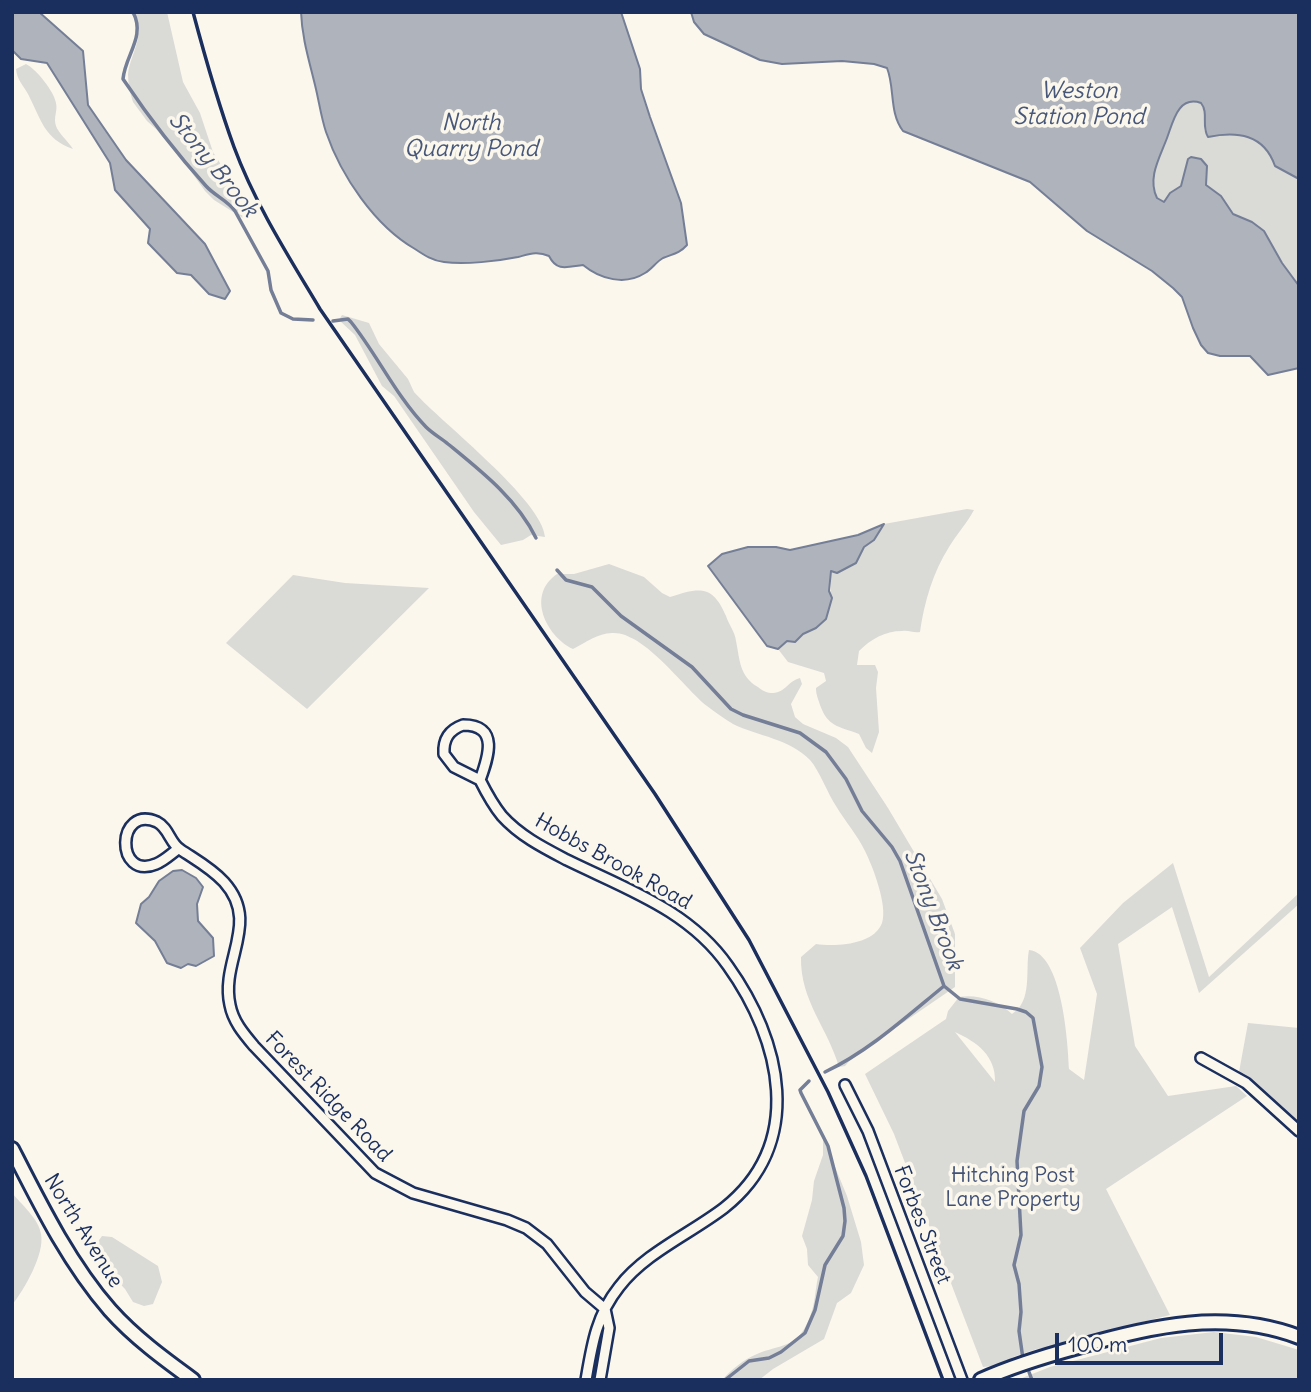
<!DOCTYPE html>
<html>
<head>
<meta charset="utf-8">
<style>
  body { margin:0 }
  #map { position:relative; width:1311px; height:1392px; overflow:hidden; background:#fbf7ec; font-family:Delius,sans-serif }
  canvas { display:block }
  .frame { position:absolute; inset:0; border:14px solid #1b2f5e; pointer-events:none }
  .scale { position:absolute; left:1055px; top:1333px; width:168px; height:32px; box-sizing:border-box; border:4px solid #1b2f5e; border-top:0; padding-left:9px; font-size:21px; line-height:24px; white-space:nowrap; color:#1b2f5e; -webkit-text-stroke:5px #fbf7ec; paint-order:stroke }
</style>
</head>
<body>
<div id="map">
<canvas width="1311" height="1392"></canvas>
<div class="frame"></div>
<div class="scale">100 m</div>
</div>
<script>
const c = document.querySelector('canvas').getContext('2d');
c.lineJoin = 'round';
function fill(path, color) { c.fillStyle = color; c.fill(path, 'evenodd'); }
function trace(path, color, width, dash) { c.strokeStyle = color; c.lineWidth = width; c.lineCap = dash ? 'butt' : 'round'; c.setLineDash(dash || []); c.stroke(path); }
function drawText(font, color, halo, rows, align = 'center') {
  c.font = font + ' Delius,sans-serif'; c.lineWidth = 7; c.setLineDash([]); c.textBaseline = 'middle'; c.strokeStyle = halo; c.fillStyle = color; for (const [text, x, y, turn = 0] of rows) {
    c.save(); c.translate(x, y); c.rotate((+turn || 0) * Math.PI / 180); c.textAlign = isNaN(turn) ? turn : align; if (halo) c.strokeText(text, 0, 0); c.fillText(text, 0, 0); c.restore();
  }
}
const green = new Path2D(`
  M129,12H167L183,82L200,113L213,152L252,214L250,219L246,220L214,200L205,191L187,166L156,129L147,121L133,102C130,93 128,84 128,74C130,54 150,29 129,12Z
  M26,64C36,69 54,91 56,103C58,111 53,117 56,126C59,134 68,141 73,149C44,139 41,119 28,94C23,85 17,80 16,69Z
  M1191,101L1201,103L1205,113L1204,130L1210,137C1228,129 1254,135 1268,149C1272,154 1272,159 1276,163C1282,170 1291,175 1299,179V286L1282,263L1264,231L1252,222L1233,214L1221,196L1206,185L1207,172L1196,157L1188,159L1181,186L1170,193L1164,202C1142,191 1159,158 1166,141C1172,126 1173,106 1191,101Z
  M342,315L369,323L379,344L408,379L414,392C442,423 543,501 545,537L531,535L523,540L501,545L474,512L394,396L382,386L355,335L339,320Z
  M967,509L974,510C967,523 957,534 949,547C933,572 924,603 920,632C913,633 909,630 902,631C885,631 871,639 859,651L857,665H875L878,672L876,688L879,732L872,753L866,748L859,734C838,726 828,727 820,705C818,698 816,695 816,688L826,681L824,673L788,662L778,649L787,641L800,638C806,631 813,630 819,625C834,611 830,590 831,571L837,573L856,563L864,547L874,540L884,524Z
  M609,564L644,577L662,593L670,597C700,587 713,585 726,616C729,625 735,632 736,641C740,660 739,676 758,687C763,691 767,693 773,693C786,692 788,681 800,678L802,684L791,704L795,717L803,724L836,738L848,747L888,808L942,899L955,934V987L853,1057L845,1066L839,1067C828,1028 800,1001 801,957L816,944C835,947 874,945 882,923C888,906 873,867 865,851C858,836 845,821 836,806C828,794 819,770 810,760C790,739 758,736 733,724C725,719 715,712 707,706C683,687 644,631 612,633C598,633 585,643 573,649C546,636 526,595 557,574H574Z
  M293,575L345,583L429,588L307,709L226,643Z
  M1173,863L1209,977L1299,893V904L1199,993L1172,907L1118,944L1135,1046L1168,1096L1236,1086L1247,1096L1106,1189L1170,1315L1059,1343L1053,1347L1037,1349L1013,1357L1003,1365L983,1367L894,1134L865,1074L946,1019L948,1011L959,997C978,994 998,1001 1012,1014C1033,1001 1025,970 1029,950C1062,953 1068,1042 1069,1069L1084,1080L1097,994L1080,948L1123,903ZM955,1032C977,1042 996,1056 995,1082Z
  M1248,1023L1299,1028V1121L1239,1072Z
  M823,1138L847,1196L861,1242L864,1265L851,1293L837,1303L824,1339L773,1369L759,1380H722C731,1370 744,1359 757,1354C780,1344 797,1349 809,1319C815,1306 815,1291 818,1277L808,1265L807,1249L802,1236L812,1200L814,1181L823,1155Z
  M12,1193C21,1204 39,1219 41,1234C45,1254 24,1290 12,1305Z
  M102,1236L112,1237L158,1266L162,1282L153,1304L144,1306L133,1302L125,1289L106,1269L94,1247Z
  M1214,1332L1256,1337L1299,1350V1380H1017L1050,1367L1161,1338Z`);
const water = new Path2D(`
  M12,12H39L83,51L88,105L126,160L205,244L230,291L225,299L209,294L191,275L177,273L148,243L150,229L115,190L110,163L47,63L21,59L12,50Z
  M301,12H621L640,69L641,89L650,117L681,203L687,245C679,254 672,254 663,258C656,262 652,269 645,273C625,286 600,279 583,265C567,267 557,272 549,256C537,251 530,254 518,257C498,261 465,265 444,262C433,261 424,255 415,249C375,226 341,176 326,132C321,117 319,101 315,85C309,60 302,38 301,12Z
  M691,12H1299V179L1275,166C1264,134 1237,131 1208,137C1201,126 1209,113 1201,103C1178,95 1173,122 1167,138C1160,157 1147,178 1157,198L1164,202L1170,193L1181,186L1188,159L1191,157L1201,159L1207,166L1206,185L1221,196L1233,214L1252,222L1264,231L1282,263L1299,286V368L1268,375L1250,356H1220L1208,353L1201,345L1193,328L1182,297L1173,288L1152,271L1087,231L1030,182L903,131C889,113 895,88 887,68L874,64L842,61L782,64L760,60L704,34L694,22Z
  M884,524L874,540L864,547L856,563L837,573L831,571L829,591L832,598L826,619L816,628L803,634L795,642L787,641L778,649L767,646L708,566L722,554L748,547H776L790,550L858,535Z
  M182,870L196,878L203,887L197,904L198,921L213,938L214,956L196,966L188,964L181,968L167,963L155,941L136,923L141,904L149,897L159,881L173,871Z`);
const stream = new Path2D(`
  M133,12C146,37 125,55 123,79C148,116 176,153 206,186C215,196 227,200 235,211L268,271L271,290L281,313L293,319L313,320
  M333,321L348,319L351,322C378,356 396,396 426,427C433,434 441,438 448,444C481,471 517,499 536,538
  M557,570L566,580L592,587L621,616L692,667L731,709L743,715L800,733L826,752L846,779L862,811L892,847L900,861L944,986L960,999L1017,1009L1026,1012L1033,1018L1042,1067L1039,1086L1024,1111L1017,1161L1021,1235L1014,1265L1019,1284L1021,1312L1019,1331L1023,1359
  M825,1072C869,1051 906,1017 944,986
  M1029,1372L1032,1380
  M725,1380L749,1361L769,1358L781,1352L805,1333L815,1310L825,1265L843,1236L845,1221L844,1208L828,1146L801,1093L800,1090L809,1081`);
const street = new Path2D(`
  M463,725C500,725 488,758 480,780L454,767L444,754C443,739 449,730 463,725Z
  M480,780C486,792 493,805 502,816C520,836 544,848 567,860C626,889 689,910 728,966C781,1040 806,1143 724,1208C690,1234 645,1253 619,1287C596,1316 592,1345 586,1380
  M178,849C171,854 164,861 156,864C115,881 116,804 157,822C169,828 170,844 181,850C196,860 211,868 224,882C261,923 220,960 230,1005C233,1021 243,1033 254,1046L375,1173L413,1193L507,1220L526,1228L547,1244L585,1292L605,1309
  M1201,1058L1246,1083L1299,1131
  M845,1085L868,1131L962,1380
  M600,1380L609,1328L605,1309`);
const secondary = new Path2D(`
  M12,1149C40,1204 69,1263 110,1310C134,1337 164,1359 193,1380
  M981,1380C1012,1366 1045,1356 1078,1347C1151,1326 1225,1309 1299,1337`);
const rail = new Path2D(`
  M193,12C205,57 218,103 234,147C255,204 289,257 320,309L655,794L749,940L828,1092L866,1176L943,1380`);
const streetNames = [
  ["Hobbs Brook Road",613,862,29],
  ["Forest Ridge Road",328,1097,46],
  ["Forbes Street",922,1225,69],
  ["North Avenue",83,1231,58]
];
const parkNames = [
  ["Hitching Post",1013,1176],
  ["Lane Property",1013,1200]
];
const waterNames = [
  ["Weston",1079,91],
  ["Station Pond",1079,117],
  ["North",471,123],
  ["Quarry Pond",471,149],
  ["Stony Brook",213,165,51],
  ["Stony Brook",933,910,69]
];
fill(green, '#dadad7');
fill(water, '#afb3bb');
trace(water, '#747e96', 2);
trace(stream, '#747e96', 3.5);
trace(street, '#1b2f5e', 14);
trace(secondary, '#1b2f5e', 18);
trace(street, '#fbf7ec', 9);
trace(secondary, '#fbf7ec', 12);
trace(rail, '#1b2f5e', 3.5);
drawText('21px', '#1b2f5e', '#fbf7ec', streetNames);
drawText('21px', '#415176', '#fbf7ec', parkNames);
drawText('italic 23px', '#47577a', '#fbf7ec', waterNames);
</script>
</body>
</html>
